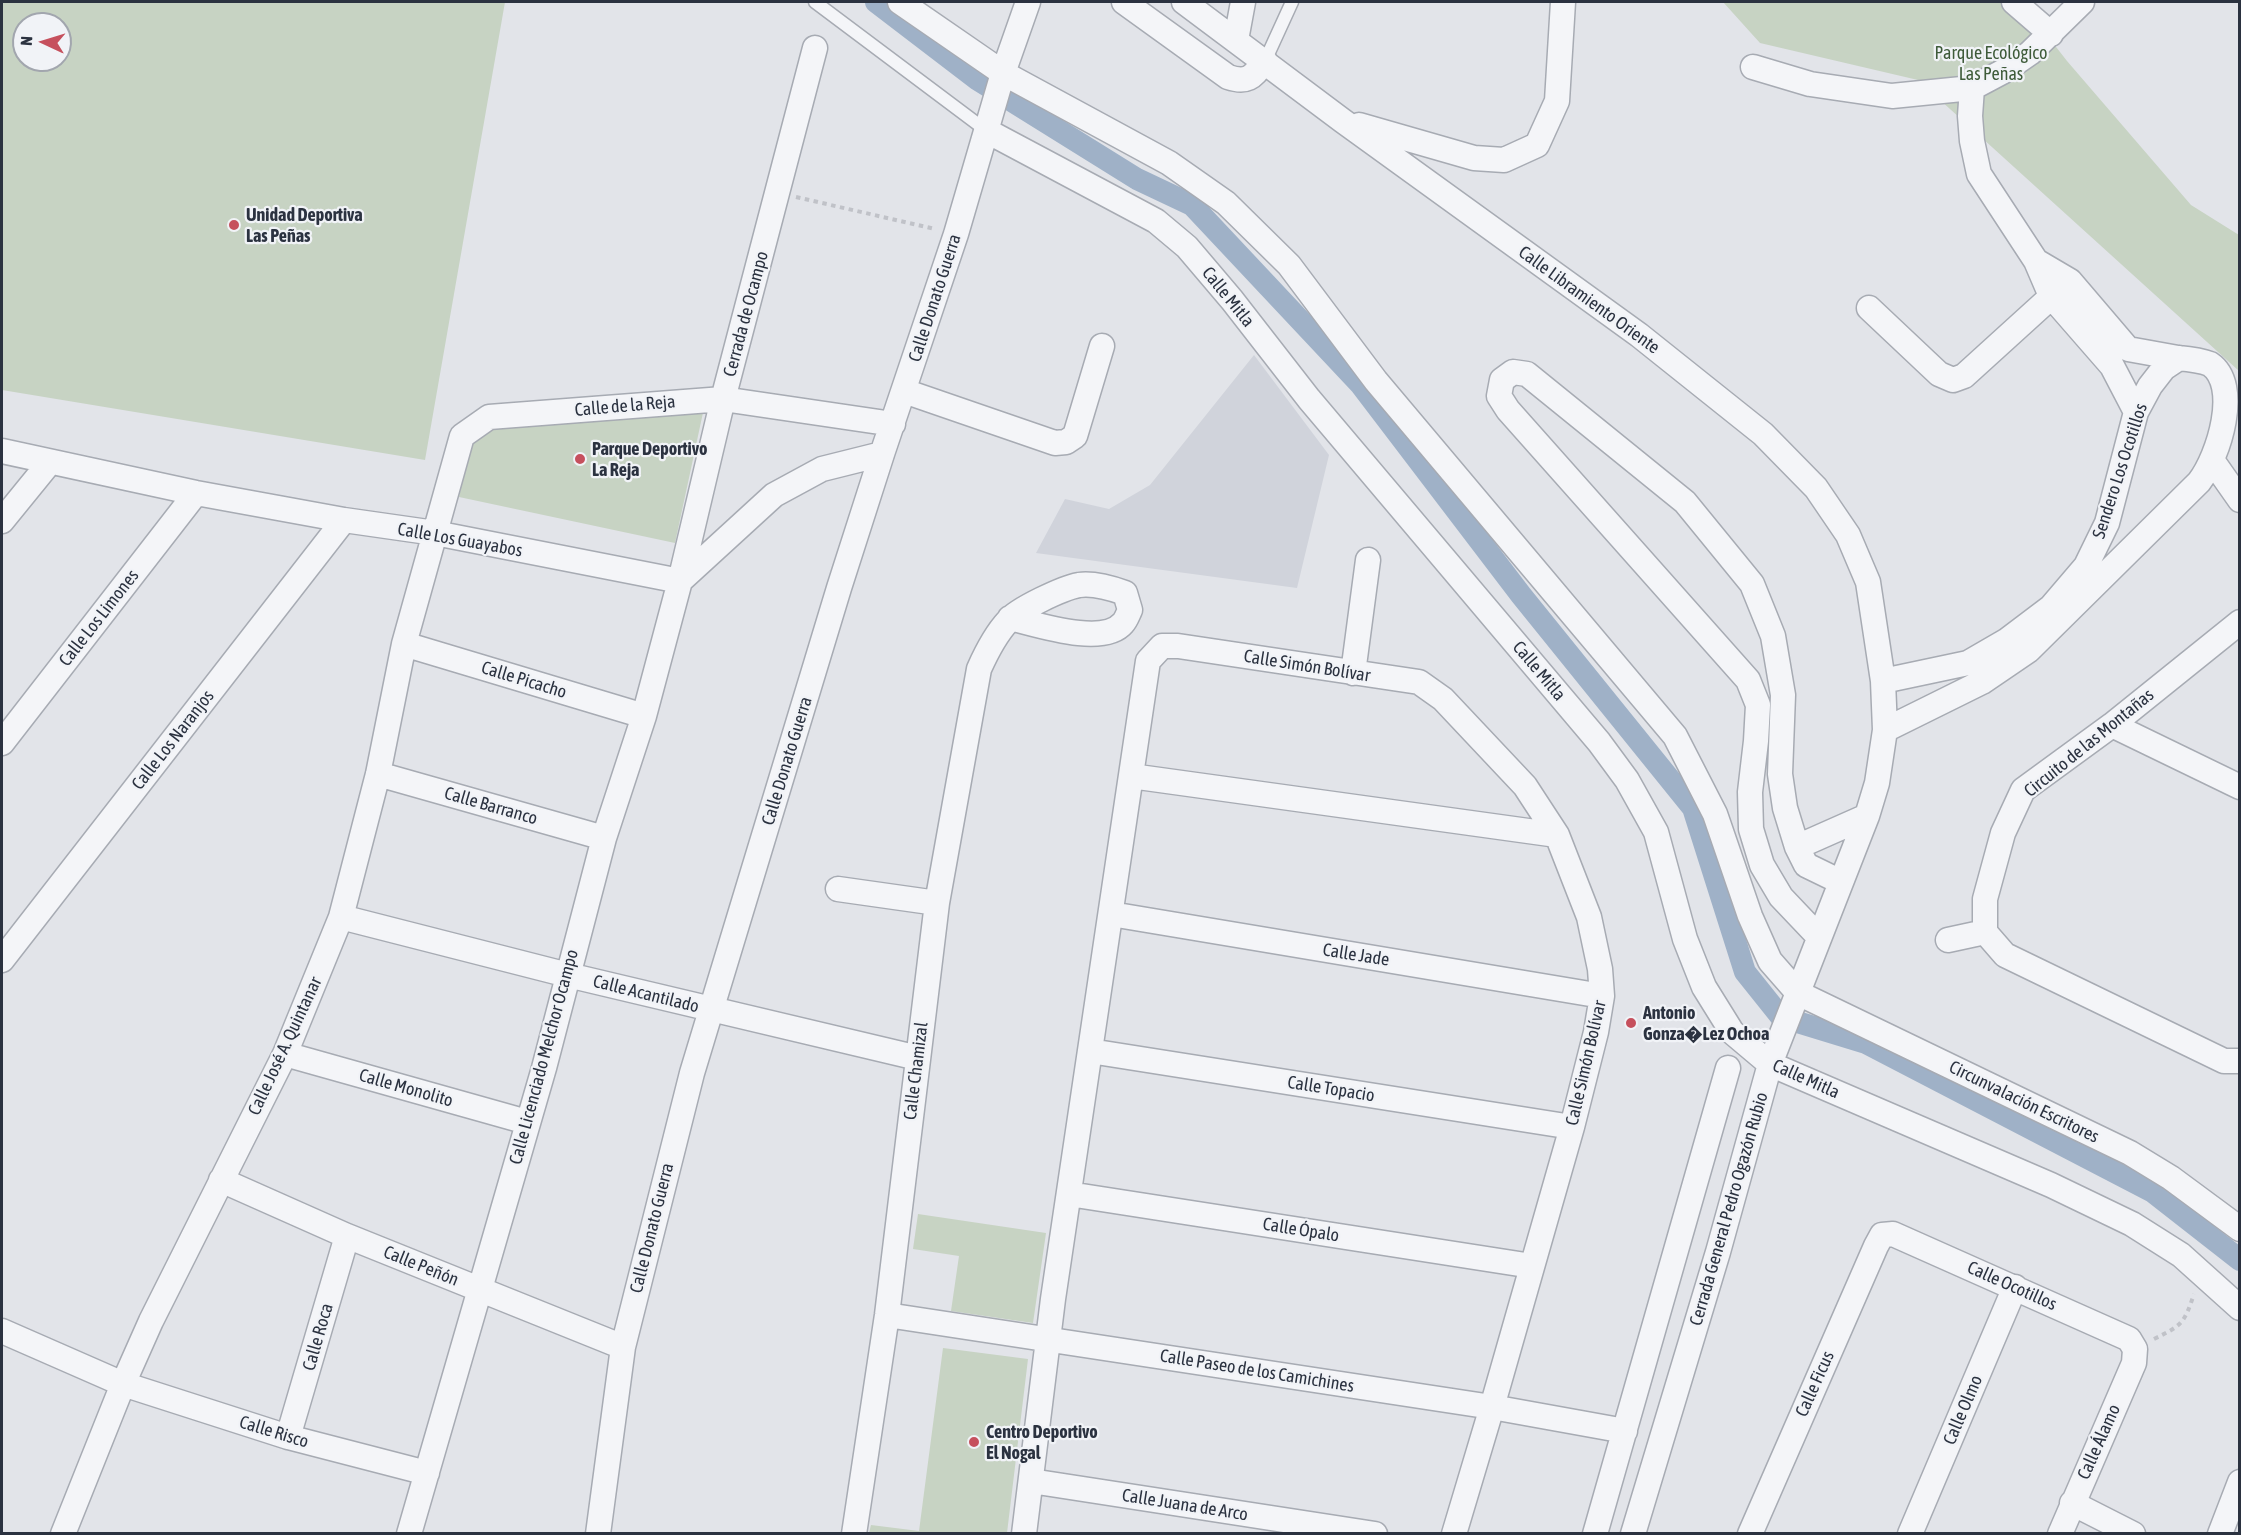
<!DOCTYPE html>
<html>
<head>
<meta charset="utf-8">
<style>
  body { margin:0 }
  #map { position:relative; width:2241px; height:1535px; overflow:hidden; background:#e2e4e9; font-family:"Asap Condensed",sans-serif }
  canvas { display:block }
  .frame { position:absolute; inset:0; border:3px solid #2b3240; pointer-events:none }
  .north { position:absolute; left:12px; top:12px; width:60px; height:60px; box-sizing:border-box; background:#f1f3f7; border:2px solid #a2a6ae; border-radius:50%; rotate:274deg; font-size:16px; font-weight:700; line-height:24px; text-align:center; color:#2b3240 }
  .north::after { content:''; display:block; margin:auto; width:21px; height:27px; background:#c6505d; clip-path:polygon(50% 0,100% 100%,50% 72%,0 100%) }
</style>
</head>
<body>
<div id="map">
<canvas width="2241" height="1535"></canvas>
<div class="frame"></div>
<div class="north">N</div>
</div>
<script>
const c = document.querySelector('canvas').getContext('2d');
c.lineJoin = 'round';
function fill(path, color) { c.fillStyle = color; c.fill(path, 'evenodd'); }
function trace(path, color, width, dash) { c.strokeStyle = color; c.lineWidth = width; c.lineCap = dash ? 'butt' : 'round'; c.setLineDash(dash || []); c.stroke(path); }
function drawText(font, color, halo, rows, align = 'center') {
  c.font = font + ' "Asap Condensed",sans-serif'; c.lineWidth = 4.5; c.setLineDash([]); c.textBaseline = 'middle'; c.strokeStyle = halo; c.fillStyle = color; for (const [text, x, y, turn = 0] of rows) {
    c.save(); c.translate(x, y); c.rotate((+turn || 0) * Math.PI / 180); c.textAlign = isNaN(turn) ? turn : align; if (halo) c.strokeText(text, 0, 0); c.fillText(text, 0, 0); c.restore();
  }
}
const built = new Path2D(`
  M1254,355L1329,455L1297,588L1036,553L1065,499L1109,509L1150,485Z`);
const green = new Path2D(`
  M2,2H505L425,460L2,390ZM24,24H60V60H24Z
  M1723,2H2021L2067,61L2191,205L2239,235V371L1918,80L1760,43Z
  M707,394L675,543L459,497L475,421Z
  M918,1214L1046,1233L1033,1323L951,1311L959,1256L913,1249Z
  M943,1348L1028,1359L1007,1533H869L871,1525L919,1531Z`);
const canal = new Path2D(`
  M876,2L978,80L1137,179L1192,205L1361,385L1521,595L1693,808L1745,972L1781,1017L1866,1043L2153,1192L2240,1260`);
const path = new Path2D(`
  M796,197L935,229
  M2154,1339C2182,1325 2184,1324 2194,1294`);
const service = new Path2D(`
  M815,2L987,131
  M1265,61L1292,2`);
const minor = new Path2D(`
  M900,2L1003,73L1169,163L1226,203L1289,265L1376,381L1675,736L1715,814L1750,916L1770,961L1798,993L2130,1153L2171,1178L2240,1229
  M1124,2L1228,77C1249,84 1253,76 1265,61
  M1184,2L1343,121L1639,335L1763,434L1816,488L1848,535L1868,582L1883,681L1885,730L1877,783L1867,816L1770,1064L1718,1252L1633,1534
  M2014,2L2051,34
  M1236,40L1243,2
  M1753,67L1810,84L1892,96L1972,88L2004,71L2030,53L2082,2
  M1972,88L1970,116L1972,141L1979,174L2036,261L2051,296L2112,366L2136,412
  M1359,125L1474,158L1504,160L1537,145L1557,101L1563,2
  M987,131L1156,221L1187,247L1232,300L1309,399L1599,742L1627,780L1656,832L1685,939L1704,987L1732,1032L1770,1064L2051,1185L2132,1224L2181,1255L2240,1308
  M1869,308L1939,374L1953,380L1964,376L2062,287
  M904,391L1055,443L1066,442L1075,436L1102,346
  M2,451L196,493L344,520L435,533L680,581
  M2214,463L2240,500
  M2,521L50,462
  M680,581L774,495L822,469L882,454
  M2240,622L2112,725L2023,790L2003,833L1985,899V932L2005,955L2224,1061H2240
  M404,644L644,716
  M1353,673L1368,560
  M1883,681L1968,663L2006,641L2051,607L2086,566L2107,523L2136,412L2150,386L2164,368L2179,358
  M2112,725L2240,787
  M1885,730L1982,682L2029,650L2199,482C2219,456 2241,385 2210,364C2200,360 2189,359 2178,358C2162,355 2145,352 2128,349L2070,281L2036,261
  M2,743L196,493
  M378,774L604,838
  M1131,776L1557,835
  M1797,847L1867,816
  M838,889L937,903
  M1111,914L1602,996
  M341,917L568,975L918,1058
  M1819,937L1781,897L1762,865L1751,829L1750,792L1756,741L1758,705L1748,680L1508,410L1499,396L1502,380L1513,372L1527,374L1685,502L1752,584L1773,636L1783,695L1780,774L1785,808L1797,847L1806,865L1841,882
  M1948,940L1985,932
  M2,960L344,520
  M1090,1051L1572,1127
  M285,1054L527,1122
  M221,1180L347,1236L623,1347
  M1069,1194L1532,1266
  M887,1315L1492,1407L1625,1431
  M2,1331L123,1384L288,1437L427,1473
  M288,1437L347,1236
  M1031,1481L1375,1534
  M2072,1503L2133,1534
  M63,1534L123,1384L151,1321L285,1054L341,917L378,774L404,644L462,436L489,417L723,399L893,424
  M409,1534L544,1068L604,838L644,716L680,581L723,399L815,48
  M598,1534L623,1347L692,1073L839,588L882,454L956,234L1003,73L1028,2
  M854,1534L887,1315L937,903L979,669C987,651 995,635 1008,621C1018,609 1063,588 1079,585C1093,583 1111,588 1125,593L1130,610C1128,614 1126,620 1123,623C1103,647 1036,624 1010,618
  M1024,1534L1053,1299L1148,661L1162,646H1178L1419,682L1443,699L1525,786L1557,835L1589,917L1600,969L1602,996L1596,1032L1572,1127L1492,1407L1454,1534
  M1595,1534L1728,1068
  M1750,1534L1876,1246L1882,1235L1893,1234L2129,1339L2135,1349L2134,1363L2060,1534
  M1910,1534L2015,1287
  M2220,1534L2240,1482`);
const markers = [
  [234,225,6,"#c6505d"],
  [580,459,6,"#c6505d"],
  [1631,1023,6,"#c6505d"],
  [974,1442,6,"#c6505d"]
];
const parkNames = [
  ["Parque Ecológico",1991,53],
  ["Las Peñas",1991,74]
];
const poiNames = [
  ["Unidad Deportiva",246,215],
  ["Las Peñas",246,236],
  ["Parque Deportivo",592,449],
  ["La Reja",592,470],
  ["Antonio",1643,1013],
  ["Gonza�Lez Ochoa",1643,1034],
  ["Centro Deportivo",986,1432],
  ["El Nogal",986,1453]
];
const streetNames = [
  ["Calle Mitla",1228,297,51],
  ["Calle Donato Guerra",935,298,-72],
  ["Calle Libramiento Oriente",1589,300,36],
  ["Cerrada de Ocampo",746,314,-75],
  ["Calle de la Reja",625,406,-5],
  ["Sendero Los Ocotillos",2120,471,-72],
  ["Calle Los Guayabos",460,540,10],
  ["Calle Los Limones",99,618,-52],
  ["Calle Simón Bolívar",1307,666,9],
  ["Calle Mitla",1539,671,50],
  ["Calle Picacho",524,680,17],
  ["Calle Los Naranjos",173,740,-52],
  ["Circuito de las Montañas",2089,743,-39],
  ["Calle Donato Guerra",787,761,-73],
  ["Calle Barranco",491,806,16],
  ["Calle Jade",1356,955,9],
  ["Calle Acantilado",646,994,14],
  ["Calle José A. Quintanar",285,1046,-65],
  ["Calle Licenciado Melchor Ocampo",544,1057,-75],
  ["Calle Simón Bolívar",1586,1063,-77],
  ["Calle Chamizal",916,1071,-83],
  ["Calle Mitla",1806,1079,24],
  ["Calle Monolito",406,1088,16],
  ["Calle Topacio",1331,1089,9],
  ["Circunvalación Escritores",2024,1102,26],
  ["Cerrada General Pedro Ogazón Rubio",1729,1209,-74],
  ["Calle Donato Guerra",652,1228,-76],
  ["Calle Ópalo",1301,1230,9],
  ["Calle Peñón",421,1266,22],
  ["Calle Ocotillos",2012,1286,24],
  ["Calle Roca",318,1337,-74],
  ["Calle Paseo de los Camichines",1257,1371,9],
  ["Calle Ficus",1815,1384,-66],
  ["Calle Olmo",1963,1410,-67],
  ["Calle Risco",274,1432,17],
  ["Calle Álamo",2099,1442,-66],
  ["Calle Juana de Arco",1185,1505,9]
];
fill(built, '#d0d3db');
fill(green, '#c7d3c3');
trace(canal, '#9fb1c7', 22);
trace(service, '#a7abb3', 15);
trace(minor, '#a7abb3', 27);
trace(path, '#c0c2c8', 4, [4.5, 4.5]);
trace(service, '#f4f5f8', 12);
trace(minor, '#f4f5f8', 24);
for (const [x, y, r, color] of markers) { const dot = new Path2D(); dot.arc(x, y, r, 0, 2 * Math.PI); c.fillStyle = color; c.fill(dot); trace(dot, '#f1f3f7', 2); }
drawText('18px', '#3e5b39', '#f1f3f7', parkNames);
drawText('bold 18px', '#2b3240', '#f1f3f7', poiNames, 'left');
drawText('18px', '#2b3240', '#f1f3f7', streetNames);
</script>
</body>
</html>
